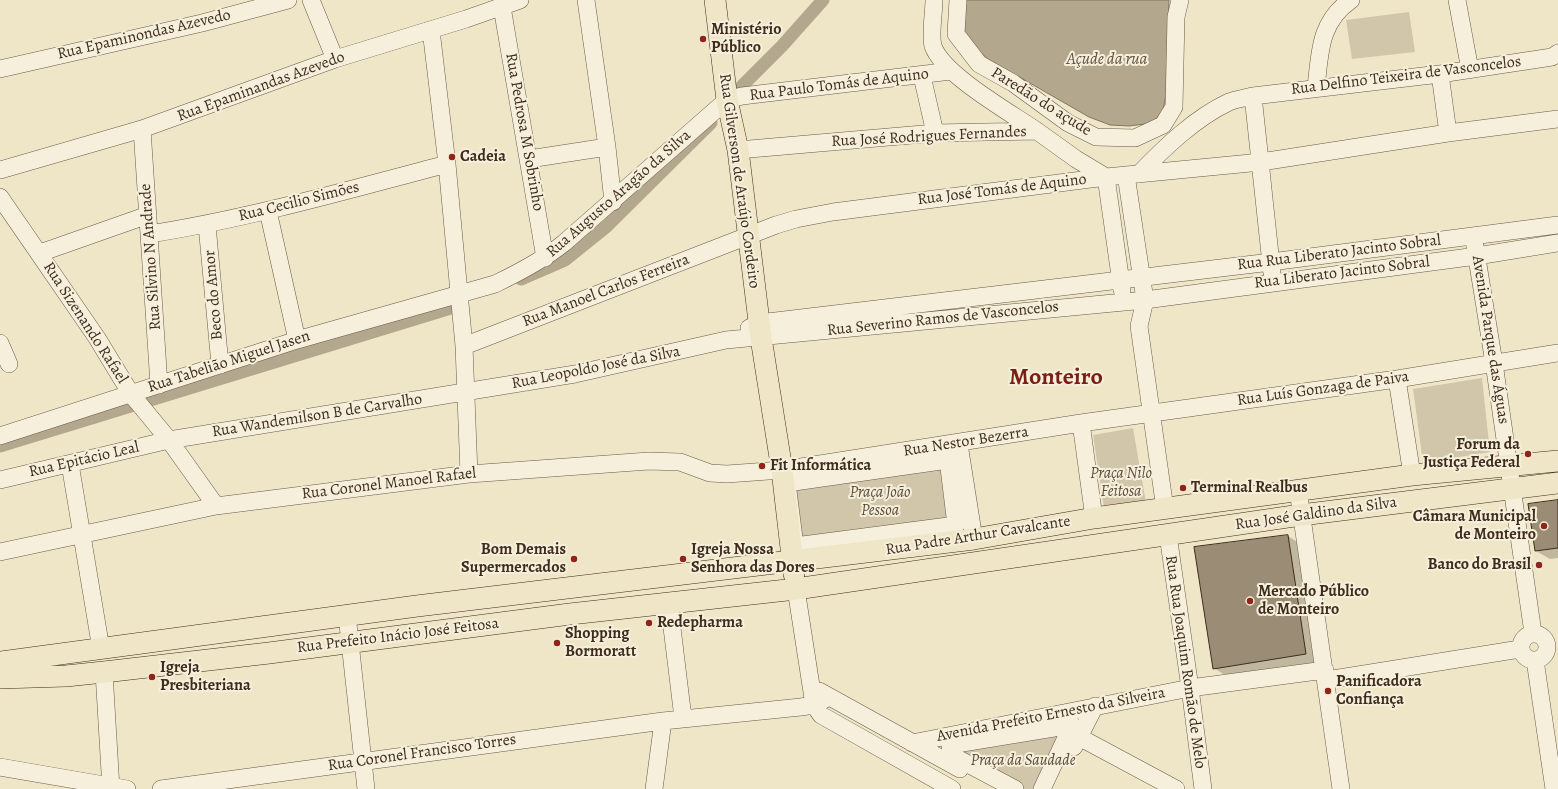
<!DOCTYPE html>
<html>
<head>
<meta charset="utf-8">
<style>
  body { margin:0 }
  canvas { display:block; background:#efe6c7 }
</style>
</head>
<body>
<canvas width="1558" height="789"></canvas>
<script>
const c = document.querySelector('canvas').getContext('2d');
c.lineJoin = 'round';
function fill(path, color) { c.fillStyle = color; c.fill(path, 'evenodd'); }
function trace(path, color, width, dash) { c.strokeStyle = color; c.lineWidth = width; c.lineCap = dash ? 'butt' : 'round'; c.setLineDash(dash || []); c.stroke(path); }
function drawText(font, color, halo, rows, align = 'center') {
  c.font = font + ' Alegreya,serif'; c.lineWidth = 4; c.setLineDash([]); c.textBaseline = 'middle'; c.strokeStyle = halo; c.fillStyle = color; for (const [text, x, y, turn = 0] of rows) {
    c.save(); c.translate(x, y); c.rotate((+turn || 0) * Math.PI / 180); c.textAlign = isNaN(turn) ? turn : align; if (halo) c.strokeText(text, 0, 0); c.fillText(text, 0, 0); c.restore();
  }
}
const green = new Path2D(`
  M1409,12L1415,52L1352,59L1346,20Z
  M1482,378L1490,452L1423,463L1413,389Z
  M1133,428L1146,503L1104,507L1093,435Z
  M954,450L969,531L796,555L786,473Z
  M1072,725L1042,789H1015L950,745Z`);
const water = new Path2D(`
  M966,0H1169L1166,94L1163,110L1153,123L1129,126L1110,125L1089,117L988,59L972,45L962,26Z`);
const shadow = new Path2D(`
  M1558,501V558L1550,559L1536,551Z
  M1288,536L1302,545L1321,662L1228,677L1214,668Z`);
const canal = new Path2D(`
  M739,89L782,46L823,0
  M521,279L565,260L606,227L711,123
  M0,446L454,307`);
const building = new Path2D(`
  M1558,500V548L1535,551L1528,504Z
  M1288,535L1306,654L1213,669L1194,547Z`);
const minor = new Path2D(`
  M311,0L335,59
  M586,0L607,147L613,202
  M934,0C934,12 930,35 933,46C943,75 1011,113 1037,131
  M958,0L956,34L979,64L1013,83L1068,123L1096,137L1135,138L1163,125L1174,107L1176,17L1180,0
  M1457,0L1470,70
  M502,7L545,258
  M431,30L447,164L464,346L469,474
  M0,69L202,23L288,0
  M1440,74L1448,133
  M922,76L935,133
  M1316,88C1320,53 1319,22 1351,0
  M1253,96L1272,273
  M142,129L159,385
  M738,150L935,133L1037,131L1076,159L1106,177
  M529,159L607,147
  M0,170L142,129L335,59L466,19L520,0
  M1139,174C1165,147 1195,118 1229,102C1236,99 1246,98 1253,96L1440,74L1552,57L1558,53
  M1126,175L1145,300L1139,326L1165,509
  M1106,177L1122,290
  M0,197L97,338L131,394L169,440L216,506
  M268,211L297,340
  M207,225L220,365
  M150,234C251,218 348,190 447,164
  M1475,246L1494,363L1533,633
  M40,253L148,215
  M749,328L759,323L1271,262L1558,225
  M0,343L9,364
  M464,346L776,225L796,219L833,212L1106,177L1261,162L1448,133L1558,119
  M1397,379L1412,475
  M1081,423L1094,518
  M0,436L297,340L495,284C520,272 543,260 564,243L727,100L742,96L951,71
  M959,444L974,539
  M948,460L956,525L795,546L787,483Z
  M70,464L101,649
  M0,480L169,440L575,374L726,340L1145,300L1477,256L1558,243
  M1298,490L1341,789
  M1168,535L1190,688L1203,789
  M0,552L216,506L469,474L649,461L680,462L710,473L727,474L782,470L1081,423L1397,379L1558,353
  M796,589L814,705L821,715L952,789
  M669,603L683,718
  M347,615L366,789
  M1521 647a13 13 0 1 1 26 0a13 13 0 1 1-26 0Z
  M1535,660L1554,789
  M104,672L111,789
  M1327,680L1520,649
  M819,691L960,769
  M1079,737L1176,789
  M912,743L1190,688L1325,670
  M1074,747L1095,706
  M0,767L127,789
  M161,789L663,721L801,707L814,705L829,697
  M654,789L663,721
  M1015,789L951,755L950,745L1072,725L1042,789`);
const major = new Path2D(`
  M715,0L727,100L738,150L761,338L782,470L794,574
  M0,662L417,606L974,539L1094,518L1412,475L1558,461
  M0,678L66,676L104,672L269,653L570,614L796,589L1301,515L1558,483`);
const markers = [
  [703,39,4,"#8f2418"],
  [452,157,4,"#8f2418"],
  [1528,454,4,"#8f2418"],
  [762,466,4,"#8f2418"],
  [1183,488,4,"#8f2418"],
  [1544,526,4,"#8f2418"],
  [574,559,4,"#8f2418"],
  [683,559,4,"#8f2418"],
  [1539,565,4,"#8f2418"],
  [1250,601,4,"#8f2418"],
  [649,623,4,"#8f2418"],
  [557,643,4,"#8f2418"],
  [152,677,4,"#8f2418"],
  [1328,691,4,"#8f2418"]
];
const poiNames = [
  ["Ministério",711,30],
  ["Público",711,48],
  ["Cadeia",460,157],
  ["Forum da",1520,445,"right"],
  ["Justiça Federal",1520,463,"right"],
  ["Fit Informática",770,466],
  ["Terminal Realbus",1191,488],
  ["Câmara Municipal",1536,517,"right"],
  ["de Monteiro",1536,535,"right"],
  ["Bom Demais",566,550,"right"],
  ["Supermercados",566,568,"right"],
  ["Igreja Nossa",691,550],
  ["Senhora das Dores",691,568],
  ["Banco do Brasil",1531,565,"right"],
  ["Mercado Público",1258,592],
  ["de Monteiro",1258,610],
  ["Redepharma",657,623],
  ["Shopping",565,634],
  ["Bormoratt",565,652],
  ["Igreja",160,668],
  ["Presbiteriana",160,686],
  ["Panificadora",1336,682],
  ["Confiança",1336,700]
];
const streetNames = [
  ["Rua Epaminondas Azevedo",144,35,-13],
  ["Rua Delfino Teixeira de Vasconcelos",1406,76,-7],
  ["Rua Paulo Tomás de Aquino",839,85,-7],
  ["Rua Epaminandas Azevedo",261,87,-20],
  ["Paredão do açude",1041,102,32],
  ["Rua Pedrosa M Sobrinho",524,132,80],
  ["Rua José Rodrigues Fernandes",929,137,-3],
  ["Rua Gilverson de Araújo Cordeiro",739,181,82],
  ["Rua José Tomás de Aquino",1002,190,-7],
  ["Rua Augusto Aragão da Silva",619,194,-41],
  ["Rua Cecilio Simões",299,202,-14],
  ["Rua Rua Liberato Jacinto Sobral",1339,253,-7],
  ["Rua Silvino N Andrade",151,257,-94],
  ["Rua Liberato Jacinto Sobral",1342,273,-7],
  ["Rua Manoel Carlos Ferreira",606,291,-21],
  ["Beco do Amor",214,295,-95],
  ["Rua Severino Ramos de Vasconcelos",943,319,-6],
  ["Rua Sizenando Rafael",85,323,57],
  ["Avenida Parque das Águas",1490,340,81],
  ["Rua Tabelião Miguel Jasen",229,362,-18],
  ["Rua Leopoldo José da Silva",596,368,-11],
  ["Rua Luís Gonzaga de Paiva",1323,389,-8],
  ["Rua Wandemilson B de Carvalho",317,416,-9],
  ["Rua Nestor Bezerra",966,442,-9],
  ["Rua Epitácio Leal",84,460,-13],
  ["Rua Coronel Manoel Rafael",389,484,-7],
  ["Rua José Galdino da Silva",1316,514,-8],
  ["Rua Padre Arthur Cavalcante",978,536,-9],
  ["Rua Prefeito Inácio José Feitosa",398,636,-7],
  ["Rua Rua Joaquim Romão de Melo",1185,662,82],
  ["Avenida Prefeito Ernesto da Silveira",1051,715,-11],
  ["Rua Coronel Francisco Torres",422,753,-8]
];
const parkNames = [
  ["Praça Nilo",1121,474],
  ["Feitosa",1121,492],
  ["Praça João",880,493],
  ["Pessoa",880,511],
  ["Praça da Saudade",1023,761]
];
const waterNames = [
  ["Açude da rua",1107,60]
];
const townNames = [
  ["Monteiro",1056,378]
];
fill(green, '#d1c6aa');
fill(water, '#b3a78d');
trace(water, '#857660', 1);
fill(shadow, '#0003');
trace(canal, '#b3a78d', 13);
fill(building, '#9b8d75');
trace(building, '#3f2c1d', 1);
trace(minor, '#6b5a48', 18);
trace(major, '#3f2c1d', 22);
trace(minor, '#f5efdb', 17);
trace(major, '#efe6c7', 21);
for (const [x, y, r, color] of markers) { const dot = new Path2D(); dot.arc(x, y, r, 0, 2 * Math.PI); c.fillStyle = color; c.fill(dot); trace(dot, '#f5efdb', 1.5); }
drawText('bold 16px', '#3f2c1d', '#f5efdb', poiNames, 'left');
drawText('16px', '#3f2c1d', '#f5efdb', streetNames);
drawText('italic 16px', '#5c4b39', '#f5efdb', parkNames);
drawText('italic 17px', '#62513f', '#f5efdb', waterNames);
drawText('bold 24px', '#7a1f14', '#f5efdb', townNames);
</script>
</body>
</html>
